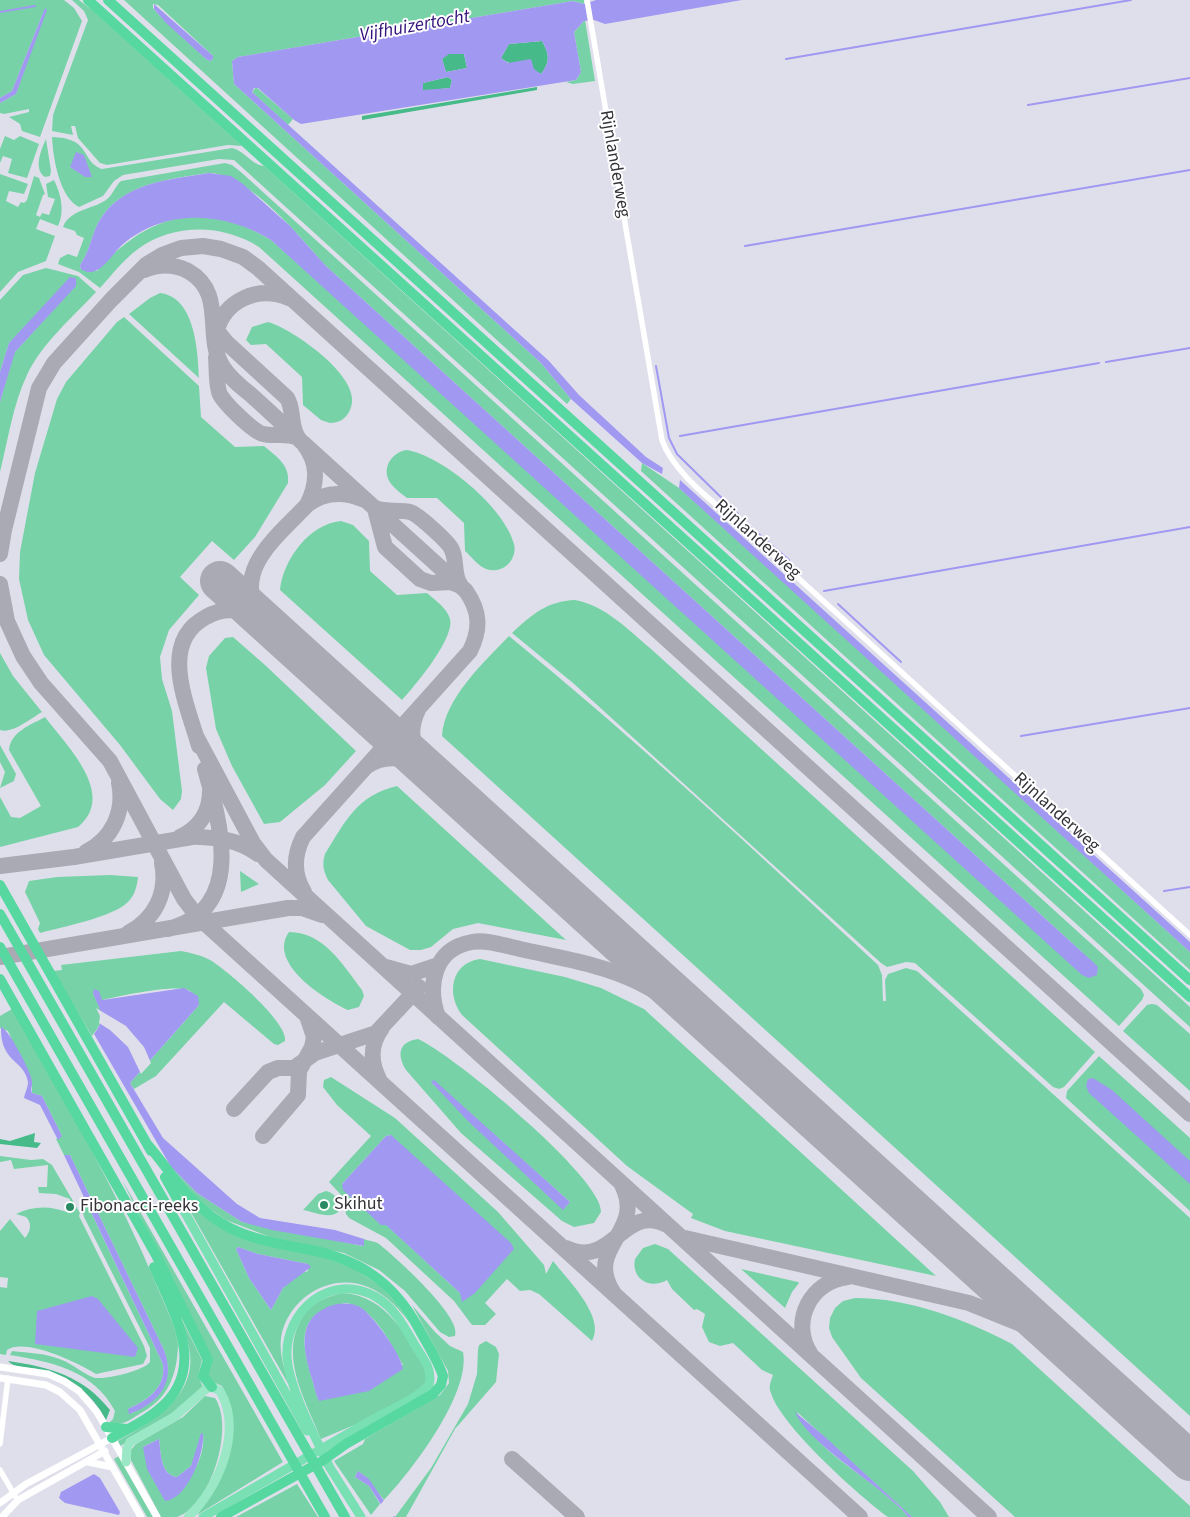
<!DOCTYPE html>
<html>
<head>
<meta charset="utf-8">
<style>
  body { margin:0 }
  canvas { display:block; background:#dfdfeb }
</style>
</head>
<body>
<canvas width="1190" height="1517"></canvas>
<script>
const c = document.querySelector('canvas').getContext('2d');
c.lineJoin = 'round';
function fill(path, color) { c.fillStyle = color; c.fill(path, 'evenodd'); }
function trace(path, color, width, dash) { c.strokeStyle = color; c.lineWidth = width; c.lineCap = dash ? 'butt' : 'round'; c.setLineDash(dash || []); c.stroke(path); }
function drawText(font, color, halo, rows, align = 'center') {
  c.font = font + ' "Source Sans 3",sans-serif'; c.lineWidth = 4; c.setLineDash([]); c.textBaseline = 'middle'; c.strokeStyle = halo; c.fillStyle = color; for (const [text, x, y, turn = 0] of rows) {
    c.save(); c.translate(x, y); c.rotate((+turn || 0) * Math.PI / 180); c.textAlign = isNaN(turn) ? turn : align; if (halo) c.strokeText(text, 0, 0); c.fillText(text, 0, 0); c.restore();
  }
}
const green = new Path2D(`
  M0,0H64L74,8L82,21L40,137L22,131L20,124L9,117L29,112V109L4,114L0,113V103L16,94L45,8L12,91L0,98Z
  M72,0H79L93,11L242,146L228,145L107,165L100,163L78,138L75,126H71L73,135L52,131L53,115L88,20L84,11Z
  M124,0H584V4L573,1L238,57L232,61L234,84L541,363L571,399L567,404ZM153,4L158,5L213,56V59L210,61L206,59C189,42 169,27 153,8Z
  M585,20L595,81L573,84L566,82L576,80L581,72L574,32Z
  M256,87L293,119L288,125L252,92Z
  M5,136L14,140L20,136L39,144L27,178L8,173L12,159L3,156L0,163V149Z
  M52,137C92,138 80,161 102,169L232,148C245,151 252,165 264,166L1190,1007V1027L234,160L219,159L123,175L114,181L103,196L79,207C59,197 53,157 52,137ZM84,155L88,177L70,167Z
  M46,139L51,171L50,176L45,177C33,169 41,150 46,139Z
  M225,163L232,165L242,173L1141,989L1144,995L1142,1000L1119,1026L259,247C222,224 174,223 138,249C123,260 112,275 100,288L79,272L58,264L60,258L68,254L77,257L84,238L77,235L75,231L63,227C69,210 93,209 106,200C113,195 115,186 121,181ZM209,173C248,173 301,238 326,266L1093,962L271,240C204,199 148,213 97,271L81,269L80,265C89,253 91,237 98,223C120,183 169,179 209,173Z
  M0,174L28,184L24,194L9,191L6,201L18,207L21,202L24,203L27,200L34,176L39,178L45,194L43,195L36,215L40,217L42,213L49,215L55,199L48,197L46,184L54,180C61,194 65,211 58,226L40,219L36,229L55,236L46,261L18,272L0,292Z
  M46,268L78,276L96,292C73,317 42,343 27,375C13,404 8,440 0,472V402L14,353L75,286L76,279L9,343L0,372V300L23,275Z
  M160,293C195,297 198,351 199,378L129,314L150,298Z
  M124,317L199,386L201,417L235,447L264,446C277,457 290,465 288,483L255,537L234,560L212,541L180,577L199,595L169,630L160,657L162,679L172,711L182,791L181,799L173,810L160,799L120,745L44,655L28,620L19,579L20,552L35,473L57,399L66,382L117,322Z
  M268,322C293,329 369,381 349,412C345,419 339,423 330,423L321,420L303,405L302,377L266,344L251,345L246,340L252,327Z
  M406,450C442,455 505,508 514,544C518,560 502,575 486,569C478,566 472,557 465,551L464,523L437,498H407C402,494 396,490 392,485C380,471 390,453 406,450Z
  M642,463L679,488L755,555L1190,952V970L641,471Z
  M341,521L353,525L369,541L370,571L397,595L427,593C435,600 447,608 450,619C455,638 415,686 402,700L280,590C283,560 309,524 341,521Z
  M575,600C606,606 627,629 650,648L1095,1052L1064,1087L1059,1089L1053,1087L915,963L906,962L887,967L881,963L573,683L512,633C532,614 548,601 575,600Z
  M509,636C637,740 757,853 878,965L882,975L883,1001H886L885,980L888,974L906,968L917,971L1190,1218V1416L442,736C444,699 484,662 509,636Z
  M233,637L265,665L356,751L325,785L280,822L264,824L232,766L216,729L206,668L209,656L225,638Z
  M0,653L13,676L42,712C31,718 13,734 0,730Z
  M45,717C66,745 118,795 78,827L0,847V797L11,817L20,818L41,806L9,750C11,731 31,725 45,717Z
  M0,745L16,774L14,781L0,788L5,772L0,762Z
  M397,786L566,940L478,923L453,929L431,947L421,950H410L366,926L328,880C323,870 322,864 325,854C345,822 357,795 397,786Z
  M240,871L259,884L241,892Z
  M110,875L138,877C137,886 135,895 128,902C113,917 62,927 40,933L38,929L40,923L25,892L29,881L57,877Z
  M289,932C324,932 343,965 362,990L364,996L359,1007L348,1010C324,999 267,963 289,932Z
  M181,951C191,953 201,955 210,960C227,970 289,1023 285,1041L278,1045L274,1044L224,1002L156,1076L134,1089L130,1083L199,1005C197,1002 195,995 191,992C181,982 117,997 102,1000L94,992L93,993C102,1013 107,1017 92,1036L53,971L62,970L61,965Z
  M480,959L565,977L601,988L644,1009L936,1276L725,1231L691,1218L693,1214L627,1166L462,1015C446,994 451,963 480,959Z
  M1152,1004L1157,1005L1190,1034V1091L1123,1031L1147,1005Z
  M12,1009C64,1101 118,1191 158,1289C164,1303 178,1331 178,1346C177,1373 169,1396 146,1410C129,1420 127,1425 108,1424L113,1419L115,1411C93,1370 52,1362 10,1355L12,1351C29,1353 46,1353 62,1360C71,1363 88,1377 96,1378C108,1379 143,1371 150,1362V1348L84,1217L82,1209L88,1206L163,1364C166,1389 147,1400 128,1409L132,1413C160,1399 175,1381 164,1350L70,1155H64L56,1139L62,1136L42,1096L32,1093V1084L8,1031L0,1028V1016Z
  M418,1039C452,1054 603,1178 601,1212L594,1223L574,1227L562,1221L461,1133L406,1070C397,1055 398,1042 418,1039ZM434,1081L570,1202L563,1209L432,1083Z
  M1099,1056L1190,1138V1211L1066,1098L1067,1091Z
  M331,1077L395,1118L498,1212L544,1265L546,1274L553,1261C568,1280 606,1317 592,1341L539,1294L530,1290L520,1291L507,1279L485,1303L496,1314L485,1325H472L454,1301L386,1238L349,1218L346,1214L344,1198L329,1182L371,1136L337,1105L323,1087L324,1080ZM391,1135L475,1293H460L342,1184L386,1136Z
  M0,1156L31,1160L43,1159L52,1165L80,1213L79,1216L144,1346L147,1356L143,1364L96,1374C79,1363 25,1337 7,1350L6,1355L0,1354V1287L7,1288L8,1278L0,1277V1231L10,1219L25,1238C31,1231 32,1223 26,1217L16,1214C35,1205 51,1206 70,1213V1199L56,1194L39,1193L38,1187H47L48,1165L14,1169L11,1160L0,1162Z
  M171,1167L197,1193L242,1222L363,1246L364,1239C369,1241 375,1241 379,1244C394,1256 463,1317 455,1336L449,1337L440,1332L405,1291L379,1270L344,1253L270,1237L226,1220L200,1202Z
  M122,1180L283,1462L197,1515C208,1500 221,1481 226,1463C230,1448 227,1401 222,1386L211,1381L208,1375L212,1364Z
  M326,1191C335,1193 342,1202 339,1211C331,1220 314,1212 303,1210L318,1194Z
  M180,1193L210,1218L353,1268L379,1285L396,1303L411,1324C399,1309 386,1294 368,1287C330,1271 287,1299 281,1338C279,1355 285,1371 290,1387ZM238,1247L258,1254L308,1264V1271L299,1274L283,1288L271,1310L249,1278L236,1249Z
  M655,1244L668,1249L913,1471L940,1502L949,1517H912L797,1412C816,1450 859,1471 889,1498C895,1504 904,1510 908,1517H888C860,1497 780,1425 771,1393C768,1387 771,1381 773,1375L762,1370L733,1343L720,1346L709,1342L702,1327L705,1314L697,1309L694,1310L672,1289L667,1280C650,1290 631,1279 635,1259L643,1248Z
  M741,1269L798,1282L799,1283L792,1292L785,1308Z
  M343,1293C388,1296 406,1337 428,1371V1381C402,1406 355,1425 321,1439C306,1401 277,1354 304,1315C313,1302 328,1296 343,1293ZM346,1303C373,1306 391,1344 403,1365L318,1399C307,1358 284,1313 346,1303Z
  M855,1298C910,1298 964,1319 1012,1344L1190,1506V1517H1015L861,1378L832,1337L829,1328L830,1318L835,1308L843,1301Z
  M173,1302L202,1360L198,1376L204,1389L170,1417L120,1446L118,1441C150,1423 195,1398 190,1354C188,1336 179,1319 173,1302Z
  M412,1305L435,1332L450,1346L463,1352C471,1393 412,1471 384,1500L366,1477L358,1471L355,1477L369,1486L380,1504L371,1515L334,1461L363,1444L365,1439L440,1395L449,1383L448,1371Z
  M486,1341L496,1347L499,1354L496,1382L455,1429L406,1517H395L431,1468L468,1404L477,1374L478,1349L479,1345Z
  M205,1396L215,1398C235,1427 211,1506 177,1517C173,1517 166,1517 161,1517L131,1460V1450L136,1444L183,1417ZM203,1434C205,1455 194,1473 182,1490L143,1447L159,1439C161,1453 160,1475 177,1477L191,1466Z
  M119,1456L153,1517H147L114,1459Z
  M297,1484L318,1517H236Z`);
const forest = new Path2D(`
  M542,41C549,54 551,61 541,74C528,66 513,68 501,58L509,44Z
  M449,53L464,54L467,68L446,72L442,59Z
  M448,77L452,80L450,88L423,91V83Z
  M537,87V90L362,120V116Z
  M35,1133L34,1142L41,1143L37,1148L0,1144V1139L10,1141Z
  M8,1361C50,1367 83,1376 110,1410L106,1420C91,1392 68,1375 37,1369C28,1367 14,1368 8,1361Z`);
const water = new Path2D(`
  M596,0H742L605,24L594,20L584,21L574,32L581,72L576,80L301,124L294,120L258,88H254L252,92L549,361L579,395L646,457L663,468L662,474L642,463L571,399L541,363L234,84L232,61L238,57L573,1L584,4ZM542,41C549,54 551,61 541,74L534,69L531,59L508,63L501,58L509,44ZM449,54H464L467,68L446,72L442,59ZM448,77L452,80L450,88L423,90V83Z
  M154,4L213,56V59L210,61L206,59L166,23L154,9Z
  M45,8L47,10L16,94L0,103V98L12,91Z
  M76,152L84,155L92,177H85L70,167Z
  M209,173L231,176L243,184L290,226L326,266L1093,962L1098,967L1097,975L1089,978L1082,975L271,240C225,212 166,207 122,245C111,255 98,281 81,269L80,265C89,253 91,237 98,223C121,182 168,180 209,173Z
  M70,277L76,278V286L15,352L0,402V372L9,343Z
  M680,480L1190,942V952L679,488Z
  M184,988L198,996L199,1005L130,1083L163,1138L237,1204L260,1218L335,1230L364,1239V1246L272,1230L242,1222L197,1193L171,1167L94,1034C107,1017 100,1011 93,993L94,989L99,991L102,1000Z
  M1,1027C9,1029 31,1072 32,1081C33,1086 30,1088 32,1093L42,1096L62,1136L58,1140L40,1105L24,1098C25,1093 28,1087 28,1082C24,1059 0,1063 1,1027Z
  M1093,1078L1112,1090L1190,1161V1184L1089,1093L1086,1086L1088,1079Z
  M434,1080L570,1202L563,1210L469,1122L431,1082Z
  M391,1135L511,1243L514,1249L475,1293L462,1302L460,1293L386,1225H381L343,1190L342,1184L386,1136Z
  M64,1155H70L164,1350C176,1382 160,1403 129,1414L128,1409C148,1400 166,1388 163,1364Z
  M238,1247L258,1254L308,1264L311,1267L283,1288L271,1310L249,1278L236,1249Z
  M92,1296L98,1299L138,1348L135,1357L35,1344L37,1311Z
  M337,1304C345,1303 353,1303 360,1307C373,1315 401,1354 403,1369L369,1391L319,1401C315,1393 314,1384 311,1376C302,1345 297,1314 337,1304Z
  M795,1412L824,1436L912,1517H908C904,1510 895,1504 889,1498C866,1477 806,1440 795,1412Z
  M201,1433L203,1434C205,1453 187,1500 165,1501L147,1469L143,1447L159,1439C161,1453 160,1475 177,1477L191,1466Z
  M358,1471L369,1479L395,1517H389L369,1486L355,1477Z
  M94,1474L100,1478L120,1512L119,1515L65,1503L59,1498L61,1492Z`);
const pier = new Path2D(`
  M96,1008L126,1026L144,1047L151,1063L141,1074L128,1047L110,1030L99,1023L100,1016Z
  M386,1498L396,1514L393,1517H386L379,1506Z`);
const stream = new Path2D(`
  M0,12L35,6
  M786,59L1131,0
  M1028,105L1190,78
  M745,246L1190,170
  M1106,362L1190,348
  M656,366L669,438L677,454L738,514
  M680,436L1099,363
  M747,524L789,560
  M824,591L1190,527
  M838,604L901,662
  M1021,736L1190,708
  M1164,891L1190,887`);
const taxiway = new Path2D(`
  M144,270C159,264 174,264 188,271C227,293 203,336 223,367C230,378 240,386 250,394C268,410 286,427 303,443C319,463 318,483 307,505
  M214,327L227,343L287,398C295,411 289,427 299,439
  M216,333C224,300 258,285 289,298
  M216,357C217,368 216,381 219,392C221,401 254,432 263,434C275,437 286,432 298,438
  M303,443L466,591C480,611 481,629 470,651L303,837C294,855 293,874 304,892
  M375,508C387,513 398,509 410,512C418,514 447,541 451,548C458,560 452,574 461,586
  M375,509L385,547L420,579L431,583L451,582L461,586
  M0,554L4,530L39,388L54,363L111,300L147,264L162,255L181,248L203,246L221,249L243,257L258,268L1190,1114
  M0,584L7,621L23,656L41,683L110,761L184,899L197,916L860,1517
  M261,618C230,571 277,537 307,505C324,492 342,491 362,499
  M418,710C407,732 413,753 428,770
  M196,736L253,843L266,860L989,1517
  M199,746C188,706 157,643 206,617C225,606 241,610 261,618
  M367,766C387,753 407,758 426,769
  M182,836C210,838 233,836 258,854
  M180,837C199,828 210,812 210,791
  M86,852C112,839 125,812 119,783
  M0,866L74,857L192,837
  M168,929C245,909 221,825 205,769
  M128,933C155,919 168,893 162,863
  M0,957L288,908H302L322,915
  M386,967L411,974L438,965
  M438,1017C427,986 433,949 472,942C487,939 505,946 520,949C560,958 601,964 638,982C670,998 699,1019 727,1041
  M379,1079C370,1061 370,1045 382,1028
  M234,1109L268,1072L278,1068H294L315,1053L376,1033L419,987
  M263,1136L298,1095L299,1071L312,1047L314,1037L307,1016
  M685,1238L969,1303L1021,1324L1080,1361
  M566,1248C613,1270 623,1202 667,1225
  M613,1292C584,1246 646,1233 622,1185
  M810,1353C790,1321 811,1281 848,1277
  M512,1459L577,1517`);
const runway = new Path2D(`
  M220,581L1190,1461`);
const minor = new Path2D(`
  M587,0L662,440C674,474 714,502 740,525L1190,935
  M0,1444L8,1378
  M0,1470L15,1496`);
const tertiary = new Path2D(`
  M0,1367L48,1374L64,1381L79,1391L97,1412L157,1517
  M0,1378L46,1385L60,1392L80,1410L141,1517
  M88,1462L112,1467
  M0,1503L26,1484L112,1438
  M2,1517L18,1500L105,1451`);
const primary = new Path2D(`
  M126,1462L127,1448L130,1442L174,1417L206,1389L212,1387L220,1391C243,1430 219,1489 188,1517`);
const trunk = new Path2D(`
  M179,1202L307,1431
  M327,1463L361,1517
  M203,1517L208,1514C262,1483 316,1452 370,1421C389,1410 414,1401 429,1385C433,1370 424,1359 416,1347C405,1328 395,1308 376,1297C331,1271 284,1311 287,1358C290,1391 316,1438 330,1468`);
const motorway = new Path2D(`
  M88,0L1190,997
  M108,0L1190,980
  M0,885L151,1151
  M0,914L345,1517
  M0,947L325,1517
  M0,979L156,1255L208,1360L203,1376L212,1387
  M148,1145C175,1177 190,1207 230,1228C254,1240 280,1244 306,1249C359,1259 393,1281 419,1329C427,1344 438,1360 443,1376L441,1385L433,1394L346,1444L322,1461L221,1517
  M165,1177L179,1202
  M106,1427L127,1429
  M112,1438C127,1429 144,1422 158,1410C209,1369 174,1314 154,1267`);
const markers = [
  [324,1205,5,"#288962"],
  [70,1207,5,"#288962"]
];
const streetNames = [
  ["Rijnlanderweg",614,164,80],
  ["Rijnlanderweg",757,540,42],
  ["Rijnlanderweg",1056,813,42]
];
const poiNames = [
  ["Skihut",334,1205],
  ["Fibonacci-reeks",80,1207]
];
const waterNames = [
  ["Vijfhuizertocht",415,27,-10]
];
fill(green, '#77d3a7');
fill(forest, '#46ba89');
fill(water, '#a198f1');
fill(pier, '#dfdfeb');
trace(stream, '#a198f1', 2);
trace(taxiway, '#aaaab4', 16);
trace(runway, '#aaaab4', 40);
trace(minor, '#fff', 5.5);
trace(tertiary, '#fff', 7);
trace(primary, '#9ae8c6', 9);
trace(trunk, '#78e0b3', 9);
trace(motorway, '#56d8a0', 10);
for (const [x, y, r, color] of markers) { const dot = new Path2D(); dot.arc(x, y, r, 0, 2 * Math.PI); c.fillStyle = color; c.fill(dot); trace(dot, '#fff', 2); }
drawText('18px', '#333338', '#fff', streetNames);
drawText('18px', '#333338', '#fff', poiNames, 'left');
drawText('italic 19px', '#33127b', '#fff', waterNames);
</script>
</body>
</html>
